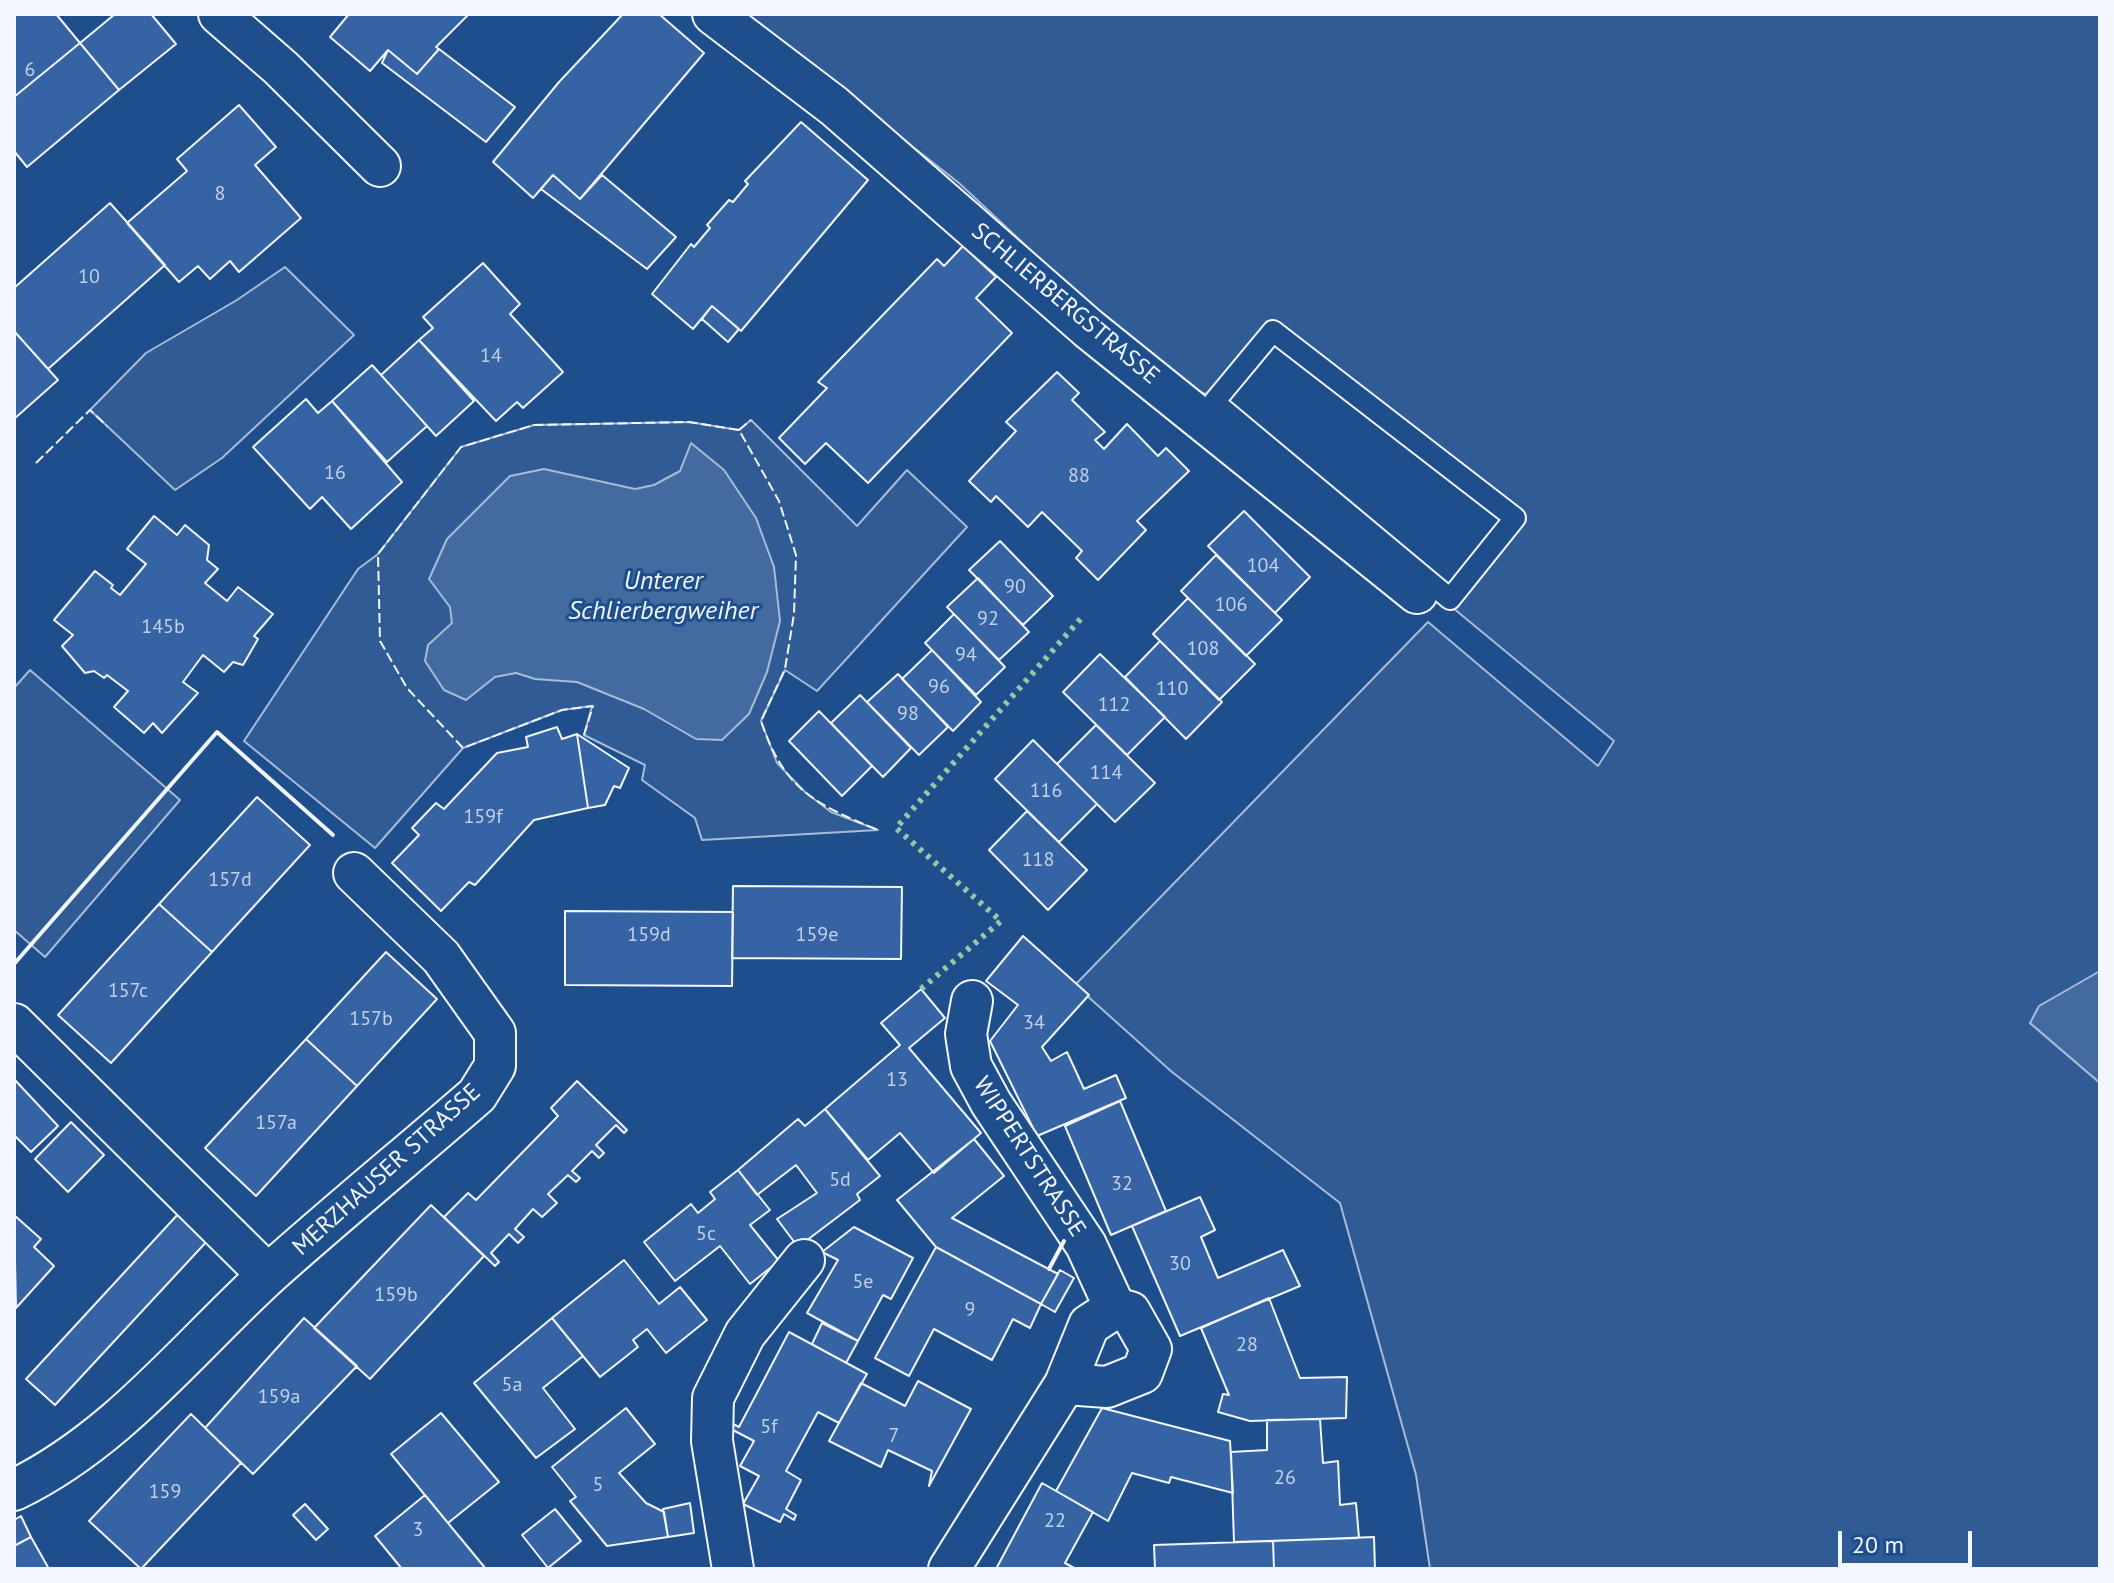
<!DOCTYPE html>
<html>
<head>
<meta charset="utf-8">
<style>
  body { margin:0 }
  #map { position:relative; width:2114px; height:1583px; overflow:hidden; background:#1f4e8c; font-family:"PT Sans",sans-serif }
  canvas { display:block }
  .frame { position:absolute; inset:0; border:16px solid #f2f6ff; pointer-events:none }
  .scale { position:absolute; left:1838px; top:1531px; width:134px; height:36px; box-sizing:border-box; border:4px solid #f2f6ff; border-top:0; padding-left:10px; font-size:24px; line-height:28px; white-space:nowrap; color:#f2f6ff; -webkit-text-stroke:6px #1f4e8c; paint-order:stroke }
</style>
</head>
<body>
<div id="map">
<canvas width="2114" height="1583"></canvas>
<div class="frame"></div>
<div class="scale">20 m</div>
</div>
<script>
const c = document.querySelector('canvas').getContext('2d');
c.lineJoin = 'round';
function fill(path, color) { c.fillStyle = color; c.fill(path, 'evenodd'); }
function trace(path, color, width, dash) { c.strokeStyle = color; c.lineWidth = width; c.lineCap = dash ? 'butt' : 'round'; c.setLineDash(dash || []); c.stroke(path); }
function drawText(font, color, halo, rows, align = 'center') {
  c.font = font + ' "PT Sans",sans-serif'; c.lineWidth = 6; c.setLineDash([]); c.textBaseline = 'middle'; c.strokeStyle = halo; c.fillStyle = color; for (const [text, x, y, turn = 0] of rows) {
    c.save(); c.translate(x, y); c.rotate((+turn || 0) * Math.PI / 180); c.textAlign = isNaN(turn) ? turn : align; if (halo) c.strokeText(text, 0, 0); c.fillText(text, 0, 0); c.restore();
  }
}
const built = new Path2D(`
  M743,14H2100V971L2030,1023L2100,1083V1569H1430L1416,1475L1340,1203L1172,1072L1075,985L1428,622L1598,766L1614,741L1447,603L1514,519L1266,325L1208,395L1188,387L1101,316L959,183Z
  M285,267L354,335L222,458L175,490L90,410L146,353L237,300Z
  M751,420L857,526L907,470L967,527L817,691L785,670L761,721L777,763L805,792L831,812L878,830L702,840L695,818L642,780L645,765L584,735L592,706L562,710L463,748L375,848L244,741L358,569L378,554L461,447L534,425L689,422L739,430Z
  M30,670L180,800L45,957L14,930V688Z`);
const water = new Path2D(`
  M691,443L724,470L756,518L774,567L780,621L767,672L749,714L722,740L696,739L644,709L577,682L535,679L516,673L495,677L466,700L444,690L425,661L428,645L452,623L450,607L429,579L447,539L510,476L544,469L635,489L654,485L680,471Z
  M2100,971V1083L2030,1023L2039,1006Z`);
const building = new Path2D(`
  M14,14H56L80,43L14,97Z
  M115,14H151L176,44L119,90L80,43Z
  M469,14L436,47L439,49L417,74L388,50L370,71L330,37L349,14Z
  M623,14H659L704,53L580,199L553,175L533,198L493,162L559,82Z
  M80,43L119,90L27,167L14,151V97Z
  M439,49L515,107L486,142L382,63L388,50L417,74Z
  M239,105L276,147L255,165L301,218L239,272L230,261L210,279L198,266L179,282L127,223L187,171L177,159Z
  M801,122L868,180L741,331L712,306L693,329L652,294L691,244L694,247L710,228L707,225L729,200L733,202L748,184L745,181Z
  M553,175L580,199L602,175L676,237L647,269L541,189Z
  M110,203L165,265L48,369L14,331V288Z
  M963,246L996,277L976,298L1012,333L868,483L826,443L805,464L779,438L827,388L818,382L937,259L944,266Z
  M483,263L520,304L510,314L563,372L523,408L517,402L496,421L419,340L433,328L423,317Z
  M712,306L739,329L728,342L702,319Z
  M14,331L58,380L14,419Z
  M419,340L474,401L436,436L381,375Z
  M372,365L427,426L387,462L332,401Z
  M1057,372L1079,393L1072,400L1105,432L1095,440L1104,449L1127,424L1158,456L1166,448L1189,471L1137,521L1146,530L1098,580L1076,558L1082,551L1042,512L1028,527L996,496L991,502L969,481L1016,431L1006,422Z
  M306,399L318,413L332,401L402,482L351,529L322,497L310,509L253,447Z
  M1244,511L1310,577L1275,613L1208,546Z
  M154,516L177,535L185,525L209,545L207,560L218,569L205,583L227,601L238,587L273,614L254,636L258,639L243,665L233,662L224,672L203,655L183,682L198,693L162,733L153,723L144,733L114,707L128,691L107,675L104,678L94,671L85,673L62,646L73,635L54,620L95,571L113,585L111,588L120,595L146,564L127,549Z
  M1000,541L1053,596L1023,625L969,570Z
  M1216,555L1282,620L1246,656L1181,591Z
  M978,578L1029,632L999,660L947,607Z
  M1188,598L1255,664L1219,700L1153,634Z
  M954,614L1005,667L976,695L925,643Z
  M1160,641L1222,702L1186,739L1125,677Z
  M932,650L981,702L953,731L902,679Z
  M1100,654L1165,717L1127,755L1063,692Z
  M898,674L948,727L919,755L867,702Z
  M860,695L911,748L883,777L831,723Z
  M819,711L872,766L842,796L789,741Z
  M1096,725L1155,783L1115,822L1057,764Z
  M557,727L562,739L577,734L588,808L534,820L475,885L469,882L441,911L392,863L419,835L412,828L436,803L444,809L497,753L528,747L526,737Z
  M577,734L629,768L620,788L614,786L605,805L588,808Z
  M1033,740L1097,804L1059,842L995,779Z
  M257,797L310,845L212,952L159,904Z
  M1027,811L1087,870L1048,910L989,850Z
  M733,886L902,887L901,959L732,958Z
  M159,904L212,952L111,1063L58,1015Z
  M565,911L733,912L732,986L565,985Z
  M1023,936L1089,995L1042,1047L1051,1061L1067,1052L1084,1089L1116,1075L1126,1098L1037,1136L990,1041L1018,1005L986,981Z
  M386,952L437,999L357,1086L306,1039Z
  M921,989L945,1018L909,1048L981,1133L934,1173L900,1133L868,1160L825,1109L900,1045L881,1023Z
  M306,1039L357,1086L256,1196L205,1148Z
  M14,1079L58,1126L31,1152L14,1135Z
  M577,1081L627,1130L624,1133L616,1125L596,1145L604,1153L599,1158L592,1151L572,1171L580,1178L576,1182L568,1175L548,1194L557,1203L542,1217L533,1209L515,1229L524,1237L518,1243L509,1234L491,1253L499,1262L495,1266L444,1217L468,1193L476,1200L558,1116L551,1108Z
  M1120,1101L1166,1211L1111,1235L1065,1126Z
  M825,1109L880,1176L857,1194L860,1200L798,1247L777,1219L817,1193L796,1165L757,1195L738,1170L798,1119L805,1126Z
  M71,1122L104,1155L68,1192L35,1159Z
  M974,1139L1004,1176L952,1218L1058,1274L1041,1304L936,1247L897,1200Z
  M738,1170L770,1210L750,1225L779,1261L750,1284L720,1246L675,1281L644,1242L691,1204L698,1213L715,1199L710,1192Z
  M1200,1197L1215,1230L1201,1237L1218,1278L1283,1250L1300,1286L1180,1336L1132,1226Z
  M431,1205L484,1256L370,1379L314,1328Z
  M180,1212L209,1239L55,1405L26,1379Z
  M14,1215L41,1239L34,1247L54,1266L16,1308Z
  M854,1227L913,1258L891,1299L883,1295L858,1341L807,1313L838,1260L822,1252Z
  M936,1247L1041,1304L1030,1328L1013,1319L992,1360L934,1329L909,1376L875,1358Z
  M624,1260L659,1304L680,1287L707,1320L666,1353L647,1329L633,1340L638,1347L600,1377L552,1318Z
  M1060,1270L1074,1278L1055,1312L1041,1304Z
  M1269,1298L1300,1378L1347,1377L1346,1418L1250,1421L1218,1412L1223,1394L1229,1395L1201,1328Z
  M304,1318L357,1366L253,1474L205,1428Z
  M552,1318L583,1356L543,1388L575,1429L536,1458L474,1383Z
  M822,1323L858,1341L846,1363L812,1344Z
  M789,1332L867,1374L839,1423L818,1412L786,1471L801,1480L786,1509L796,1515L794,1520L784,1514L780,1522L743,1504L759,1476L740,1466L754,1441L729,1428L731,1423L739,1427Z
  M918,1381L971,1409L929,1486L932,1471L888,1450L881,1467L829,1441L861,1383L905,1406Z
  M626,1408L655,1444L619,1473L646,1503L664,1512L668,1537L607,1546L570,1501L576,1497L552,1467Z
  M1102,1408L1230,1441L1233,1493L1171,1477L1169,1483L1132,1473L1108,1521L1056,1491Z
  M441,1413L499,1482L448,1523L391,1454Z
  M191,1414L241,1463L141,1569L89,1521Z
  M1320,1419L1323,1463L1338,1461L1340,1505L1356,1503L1359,1538L1234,1542L1231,1452L1267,1450V1420Z
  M1042,1483L1093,1512L1065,1563L1076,1569H996Z
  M425,1495L448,1523L486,1569H402L375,1536Z
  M690,1503L694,1533L668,1537L663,1509Z
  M305,1504L328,1529L316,1540L293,1515Z
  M555,1509L581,1541L548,1568L522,1535Z
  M21,1516L31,1537L14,1546V1520Z
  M31,1537L49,1569H14V1546Z
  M1374,1537L1375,1569H1274L1273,1541Z
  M1273,1541L1274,1569H1155L1154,1545Z`);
const lane = new Path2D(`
  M1273,331L1515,518L1450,599L1214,402Z`);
const street = new Path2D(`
  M219,14L281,68L380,166
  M713,14L834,106L1089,329L1417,593
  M14,1024L268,1275
  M1065,1384L1107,1387L1142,1373L1151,1349L1130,1312L1115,1308
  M14,1490C117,1440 186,1350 269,1274C337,1213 408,1155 477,1095L495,1066V1033L441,957L354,873
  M733,1569L712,1441L713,1398L745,1334L804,1260
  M949,1569L1065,1384L1089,1325L1115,1308L1086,1245L991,1103L971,1066L966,1034L972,1001`);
const hedge = new Path2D(`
  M921,989L1001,921L896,828L1084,615`);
const fence = new Path2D(`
  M739,430L751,420
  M36,463L90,410L107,426
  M584,735L593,706L562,710L463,748L407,688L380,641L378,554L461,447L534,425L689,422L739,430L779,501L796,555L794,614L785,669L761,721C784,790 815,804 878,830`);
const wall = new Path2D(`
  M14,964L217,732L333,835
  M1049,1269L1064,1241`);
const numberNames = [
  ["6",30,70],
  ["8",220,194],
  ["10",89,277],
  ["14",491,356],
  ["16",335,473],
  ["88",1079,476],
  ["104",1263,566],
  ["90",1015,587],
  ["106",1231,605],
  ["92",988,619],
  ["145b",163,627],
  ["108",1203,649],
  ["94",966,655],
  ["96",939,687],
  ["110",1172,689],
  ["112",1114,705],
  ["98",908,714],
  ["114",1106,773],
  ["116",1046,791],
  ["159f",483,817],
  ["118",1038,860],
  ["157d",230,880],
  ["159d",649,935],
  ["159e",817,935],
  ["157c",128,991],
  ["157b",371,1019],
  ["34",1034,1023],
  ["13",897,1080],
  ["157a",276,1123],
  ["5d",840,1180],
  ["32",1122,1184],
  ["5c",706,1234],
  ["30",1180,1264],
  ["5e",863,1282],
  ["159b",396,1295],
  ["9",970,1310],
  ["28",1247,1345],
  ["5a",512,1385],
  ["159a",279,1397],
  ["5f",769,1427],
  ["7",894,1436],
  ["26",1285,1478],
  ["5",598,1485],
  ["159",165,1492],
  ["22",1055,1521],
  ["3",418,1530]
];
const streetNames = [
  ["SCHLIERBERGSTRASSE",1065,304,40],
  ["WIPPERTSTRASSE",1029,1157,57],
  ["MERZHAUSER STRASSE",387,1170,-42]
];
const waterNames = [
  ["Unterer",663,582],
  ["Schlierbergweiher",663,612]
];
fill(built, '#305b95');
trace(built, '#a8bbd7', 2);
fill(water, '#446ba0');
trace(water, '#a8bbd7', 2);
fill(building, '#3563a3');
trace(building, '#f2f6ff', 2);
trace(lane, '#f2f6ff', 24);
trace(street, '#f2f6ff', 44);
trace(lane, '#1f4e8c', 20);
trace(street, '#1f4e8c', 40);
trace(hedge, '#97c8a6', 6, [4, 6]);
trace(fence, '#f2f6ff', 2, [10, 4]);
trace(wall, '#f2f6ff', 4);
drawText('20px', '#c3d1e8', null, numberNames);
drawText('24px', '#f2f6ff', '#1f4e8c', streetNames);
drawText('italic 26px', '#f2f6ff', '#1f4e8c', waterNames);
</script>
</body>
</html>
